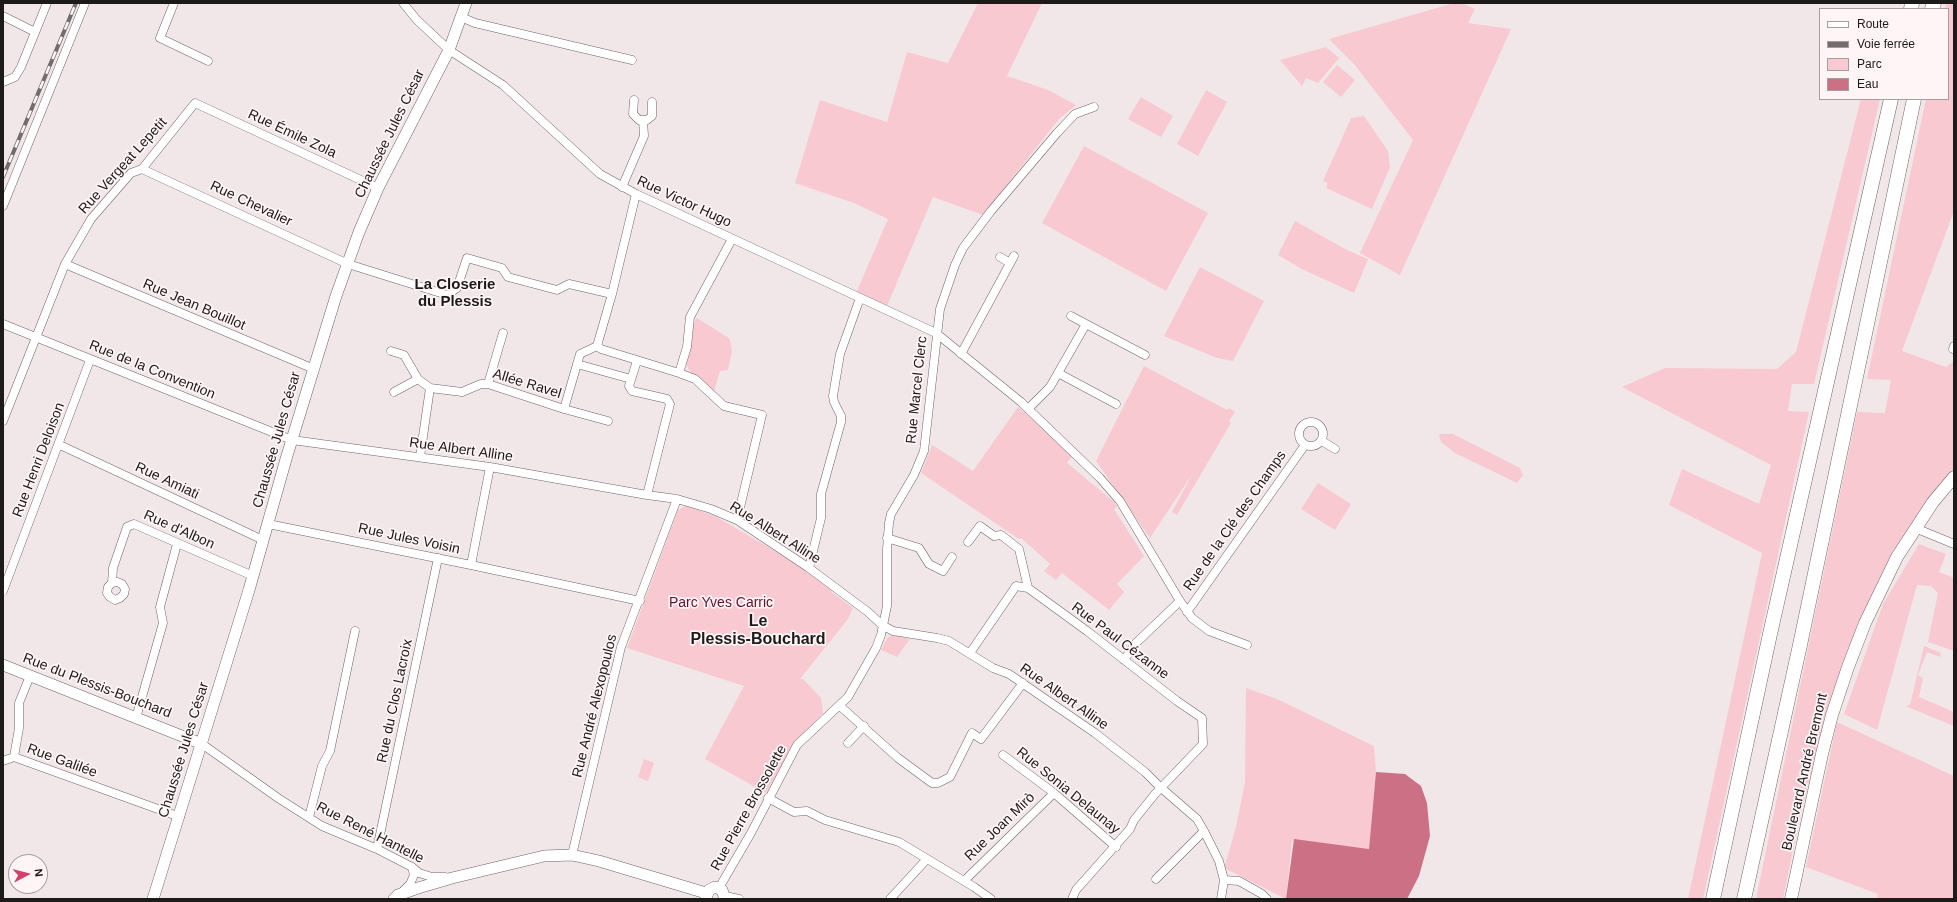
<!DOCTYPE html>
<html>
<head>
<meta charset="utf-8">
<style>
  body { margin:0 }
  #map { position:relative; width:1957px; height:902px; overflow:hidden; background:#f1e7e8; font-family:Arial,sans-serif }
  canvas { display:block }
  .frame { position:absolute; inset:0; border:4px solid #1d1a1a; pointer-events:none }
  .legend { position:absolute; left:1819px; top:8px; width:130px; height:92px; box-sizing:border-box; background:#fff4f6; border:1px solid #a59d9e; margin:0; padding:5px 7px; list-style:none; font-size:12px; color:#1d1a1a }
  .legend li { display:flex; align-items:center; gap:8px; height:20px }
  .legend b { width:20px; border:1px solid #a59d9e }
  .north { position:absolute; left:8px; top:854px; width:40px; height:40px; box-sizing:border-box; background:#fff4f6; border:1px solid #a59d9e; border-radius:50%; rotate:83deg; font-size:11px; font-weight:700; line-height:16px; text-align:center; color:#1d1a1a }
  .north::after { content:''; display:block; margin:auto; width:14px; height:18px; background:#d0426c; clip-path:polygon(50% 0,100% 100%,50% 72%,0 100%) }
</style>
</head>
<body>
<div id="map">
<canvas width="1957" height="902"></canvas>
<div class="frame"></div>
<ul class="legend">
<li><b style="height:5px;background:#fff"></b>Route</li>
<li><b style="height:5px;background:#726c6d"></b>Voie ferrée</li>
<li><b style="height:11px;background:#f8c9d1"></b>Parc</li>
<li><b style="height:11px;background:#cb7085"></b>Eau</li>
</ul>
<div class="north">N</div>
</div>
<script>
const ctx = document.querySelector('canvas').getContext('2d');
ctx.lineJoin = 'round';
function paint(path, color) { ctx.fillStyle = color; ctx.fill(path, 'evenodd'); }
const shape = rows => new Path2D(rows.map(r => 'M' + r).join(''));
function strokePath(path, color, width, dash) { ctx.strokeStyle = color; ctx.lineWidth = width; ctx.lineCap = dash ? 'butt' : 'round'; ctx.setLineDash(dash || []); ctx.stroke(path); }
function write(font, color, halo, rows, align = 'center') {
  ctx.font = font + ' Arial,sans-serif'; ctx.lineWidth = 3.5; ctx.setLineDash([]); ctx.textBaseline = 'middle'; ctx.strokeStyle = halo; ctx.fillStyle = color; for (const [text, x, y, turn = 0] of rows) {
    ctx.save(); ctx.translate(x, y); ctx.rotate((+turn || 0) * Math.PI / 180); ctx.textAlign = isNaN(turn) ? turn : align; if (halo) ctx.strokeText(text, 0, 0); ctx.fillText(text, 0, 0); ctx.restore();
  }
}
paint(shape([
  [978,3,1042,3,1007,76,1048,90,1076,105,1059,119,983,215,933,197,887,306,856,293,888,219,854,203,795,183,820,100,887,122,907,52,948,63],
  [1454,3,1462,3,1475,9,1468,23,1511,29,1400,275,1360,253,1413,140,1354,64,1329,39],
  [1946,3,1954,3,1954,211,1902,351,1946,367,1954,361,1954,469,1907,534,1853,639,1826,713,1798,826,1783,899,1756,899,1857,412,1885,413,1891,380,1867,379,1926,99,1948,99,1948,9,1945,9],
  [1326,47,1339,58,1318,83,1306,78,1302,86,1280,60],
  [1337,65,1355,80,1341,97,1323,82],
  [1206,90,1227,102,1198,156,1177,144],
  [1141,97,1173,116,1161,137,1128,119],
  [1861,99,1880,99,1814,384,1792,384,1788,411,1809,412,1703,899,1688,899,1762,553,1669,505,1682,469,1759,504,1771,465,1622,387,1665,368,1777,369,1796,352],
  [1364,116,1388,151,1390,167,1372,209,1326,188,1328,183,1323,181,1351,118],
  [1084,146,1208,213,1166,291,1042,223],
  [1295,221,1347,250,1368,259,1354,293,1302,269,1278,255],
  [1200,267,1264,301,1233,361,1217,358,1164,336],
  [697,318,730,339,732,352,728,370,720,371,714,391,690,372,686,364,691,346,694,323],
  [1144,366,1227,410,1229,408,1235,412,1229,421,1231,423,1177,515,1172,512,1193,473,1150,538,1096,461],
  [1018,407,1073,455,1067,463,1113,501,1117,506,1114,509,1144,556,1117,584,1124,592,1109,610,1062,573,1056,580,1044,571,1050,564,1021,538,1019,539,921,473,932,445,973,471],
  [1439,434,1453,434,1520,468,1523,475,1517,483,1455,453,1441,442],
  [1318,483,1351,504,1335,530,1301,509],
  [686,506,715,516,809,571,833,588,831,592,853,608,848,619,800,679,803,679,821,698,823,713,794,743,766,793,705,759,744,686,627,648,678,510],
  [1919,544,1946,554,1939,572,1954,578,1954,651,1928,642,1938,593,1931,586,1917,585,1877,730,1844,714,1883,604],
  [892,635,910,639,897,657,881,650,887,638],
  [1924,646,1941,653,1940,657,1927,652,1918,675,1923,678,1919,697,1954,712,1954,726,1905,706,1910,705],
  [1246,688,1277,699,1374,746,1376,772,1369,849,1292,841,1286,899,1226,869,1225,865,1236,827,1245,782],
  [1837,722,1954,776,1954,866,1950,865,1954,867,1954,899,1876,899,1878,894,1806,867],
  [644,759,654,763,648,781,638,777]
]), '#f8c9d1');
paint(shape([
  [1376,772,1405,774,1421,786,1427,803,1430,836,1419,876,1407,899,1286,899,1294,839,1369,849]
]), '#cb7085');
const street = shape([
  [174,3,160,38,208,61],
  [403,3,417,20,449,50,503,85,600,174,636,194,936,333,1021,402,1100,478,1120,501,1180,601,1192,618,1209,631,1247,645],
  [3,16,35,32],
  [461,17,475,23,632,60],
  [3,82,15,77,21,67,47,3],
  [634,100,633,114,639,120,647,120,652,116,652,102],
  [142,169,348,264,447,295,457,288,467,258,502,268,508,277,557,290,569,284,612,294],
  [622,187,644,136,643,120],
  [636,194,612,294,597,346,601,349,679,373],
  [3,206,85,3],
  [732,239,690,317,687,347,679,373,695,379,724,406,762,415,737,520],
  [1000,257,1010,263],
  [65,264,314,369],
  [1071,316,1086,324],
  [3,324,292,440,490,467,647,495,677,499,711,509,737,520,809,568,868,612,882,625,893,631,937,638,949,641,993,668,1009,674,1095,733,1145,772,1159,786,1197,819,1204,831,1219,861,1224,880,1221,899],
  [1953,349,1954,346],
  [391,351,404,355,418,379,430,388],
  [961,354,1014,256],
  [637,361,629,386,632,391,667,399,670,404,647,495],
  [577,364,631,379],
  [1058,373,1116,404],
  [488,384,503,333],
  [394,392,418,379],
  [564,409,608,421],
  [1028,409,1050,387,1086,324,1145,355],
  [3,421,65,264,91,219,131,173,142,169,195,103,378,188],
  '1299 434a12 12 0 1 1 24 0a12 12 0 1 1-24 0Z',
  [1322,441,1335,449],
  [60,445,263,540],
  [420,457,430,388,462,392,481,384,488,384,564,409,580,354,597,346],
  [268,524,471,565,490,467],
  [1920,530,1954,544],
  [887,538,919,548,929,564,943,571,952,557],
  [968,542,980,526,994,536,1001,535,1019,549,1028,588],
  [471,565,640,601],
  [809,568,821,518,821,494,841,422,841,416,834,402,833,396,840,354,860,298],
  [112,583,117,582,122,584,125,589,124,594,120,598,115,600,110,597,107,593,108,587,112,583,113,568,127,527,134,524,253,576],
  [3,591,90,360],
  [1187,612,1305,445],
  [970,653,1016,586,1028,588,1087,631,1177,701,1202,718,1203,744,1155,794,1134,820,1130,829,1076,890,1072,899],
  [1124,660,1136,643,1180,601],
  [840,706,898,758,932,783,938,783,950,777,972,733,981,739,1023,683],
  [136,718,163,623,160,607,177,544],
  [848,743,864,726],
  [202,744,278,798,322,826,377,849,412,867,419,873,432,877,445,877],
  [1003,755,1054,793,1116,847],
  [14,757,180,817],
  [14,757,19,728,19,703,30,676],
  [3,761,14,757],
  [768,798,794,812,807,811,825,820,899,842,974,887,991,899],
  [309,817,322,766,330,751,355,631],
  [377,849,438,558],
  [572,855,621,647,677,499],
  [1156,879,1204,831],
  [1224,880,1239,881,1262,894,1267,899],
  [964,881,1054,793],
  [719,888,751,833,797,745,848,697,876,648,881,635,887,606,887,549,889,523,891,514,914,475,924,451,940,309,955,265,963,248,991,211,1057,133,1075,114,1094,107],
  [402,892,410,884,414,875,412,867],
  [725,896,739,899],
  [890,899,926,860]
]);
const secondary = shape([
  [3,665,202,744],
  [706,898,709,890,715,887,722,890,725,899],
  [153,899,249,590,286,459,336,296,359,232,378,188,449,50,466,3],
  [394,899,398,895,418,888,452,878,544,856,572,855,599,861,706,893]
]);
const primary = shape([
  [1791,899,1822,754,1832,715,1848,667,1865,623,1897,557,1933,502,1954,477]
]);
const highway = shape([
  [1911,9,1912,3],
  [1932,9,1934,3],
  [1713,899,1770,634,1891,99],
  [1744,899,1800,645,1914,99]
]);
strokePath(street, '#6e6566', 9);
strokePath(secondary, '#6e6566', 12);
strokePath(primary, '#6e6566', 13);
strokePath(highway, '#6e6566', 15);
strokePath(street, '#fff', 8);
strokePath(secondary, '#fff', 11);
strokePath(primary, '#fff', 12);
strokePath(highway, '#fff', 14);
const rail = shape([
  [3,177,76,3]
]);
strokePath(rail, '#726c6d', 4);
strokePath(rail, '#fff4f6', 2.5, [8]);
write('14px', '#1d1a1a', '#fff4f6', [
  ["Rue Émile Zola",292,134,25],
  ["Chaussée Jules César",390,134,-64],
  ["Rue Vergeat Lepetit",123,166,-48],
  ["Rue Victor Hugo",684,202,25],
  ["Rue Chevalier",251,204,25],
  ["Rue Jean Bouillot",194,305,23],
  ["Rue de la Convention",152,370,22],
  ["Allée Ravel",527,384,17],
  ["Rue Marcel Clerc",917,390,-84],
  ["Chaussée Jules César",277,440,-74],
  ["Rue Albert Alline",461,450,8],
  ["Rue Henri Deloison",39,460,-69],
  ["Rue Amiati",167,481,25],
  ["Rue de la Clé des Champs",1235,521,-55],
  ["Rue d'Albon",179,530,24],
  ["Rue Albert Alline",775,533,32],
  ["Rue Jules Voisin",409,539,12],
  ["Rue Paul Cézanne",1120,641,37],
  ["Rue du Plessis-Bouchard",97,686,21],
  ["Rue Albert Alline",1064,697,35],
  ["Rue du Clos Lacroix",395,701,-78],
  ["Rue André Alexopoulos",595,706,-76],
  ["Chaussée Jules César",184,750,-73],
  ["Rue Galilée",62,761,20],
  ["Boulevard André Bremont",1805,772,-77],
  ["Rue Sonia Delaunay",1068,791,39],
  ["Rue Pierre Brossolette",749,808,-61],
  ["Rue Joan Mirò",1000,827,-44],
  ["Rue René Hantelle",370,833,27]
]);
write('14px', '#64102d', '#fff4f6', [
  ["Parc Yves Carric",721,603]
]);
write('bold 15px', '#1d1a1a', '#fff4f6', [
  ["La Closerie",455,285],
  ["du Plessis",455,302]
]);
write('bold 16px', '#1d1a1a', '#fff4f6', [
  ["Le",758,622],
  ["Plessis-Bouchard",758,640]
]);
</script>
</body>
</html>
